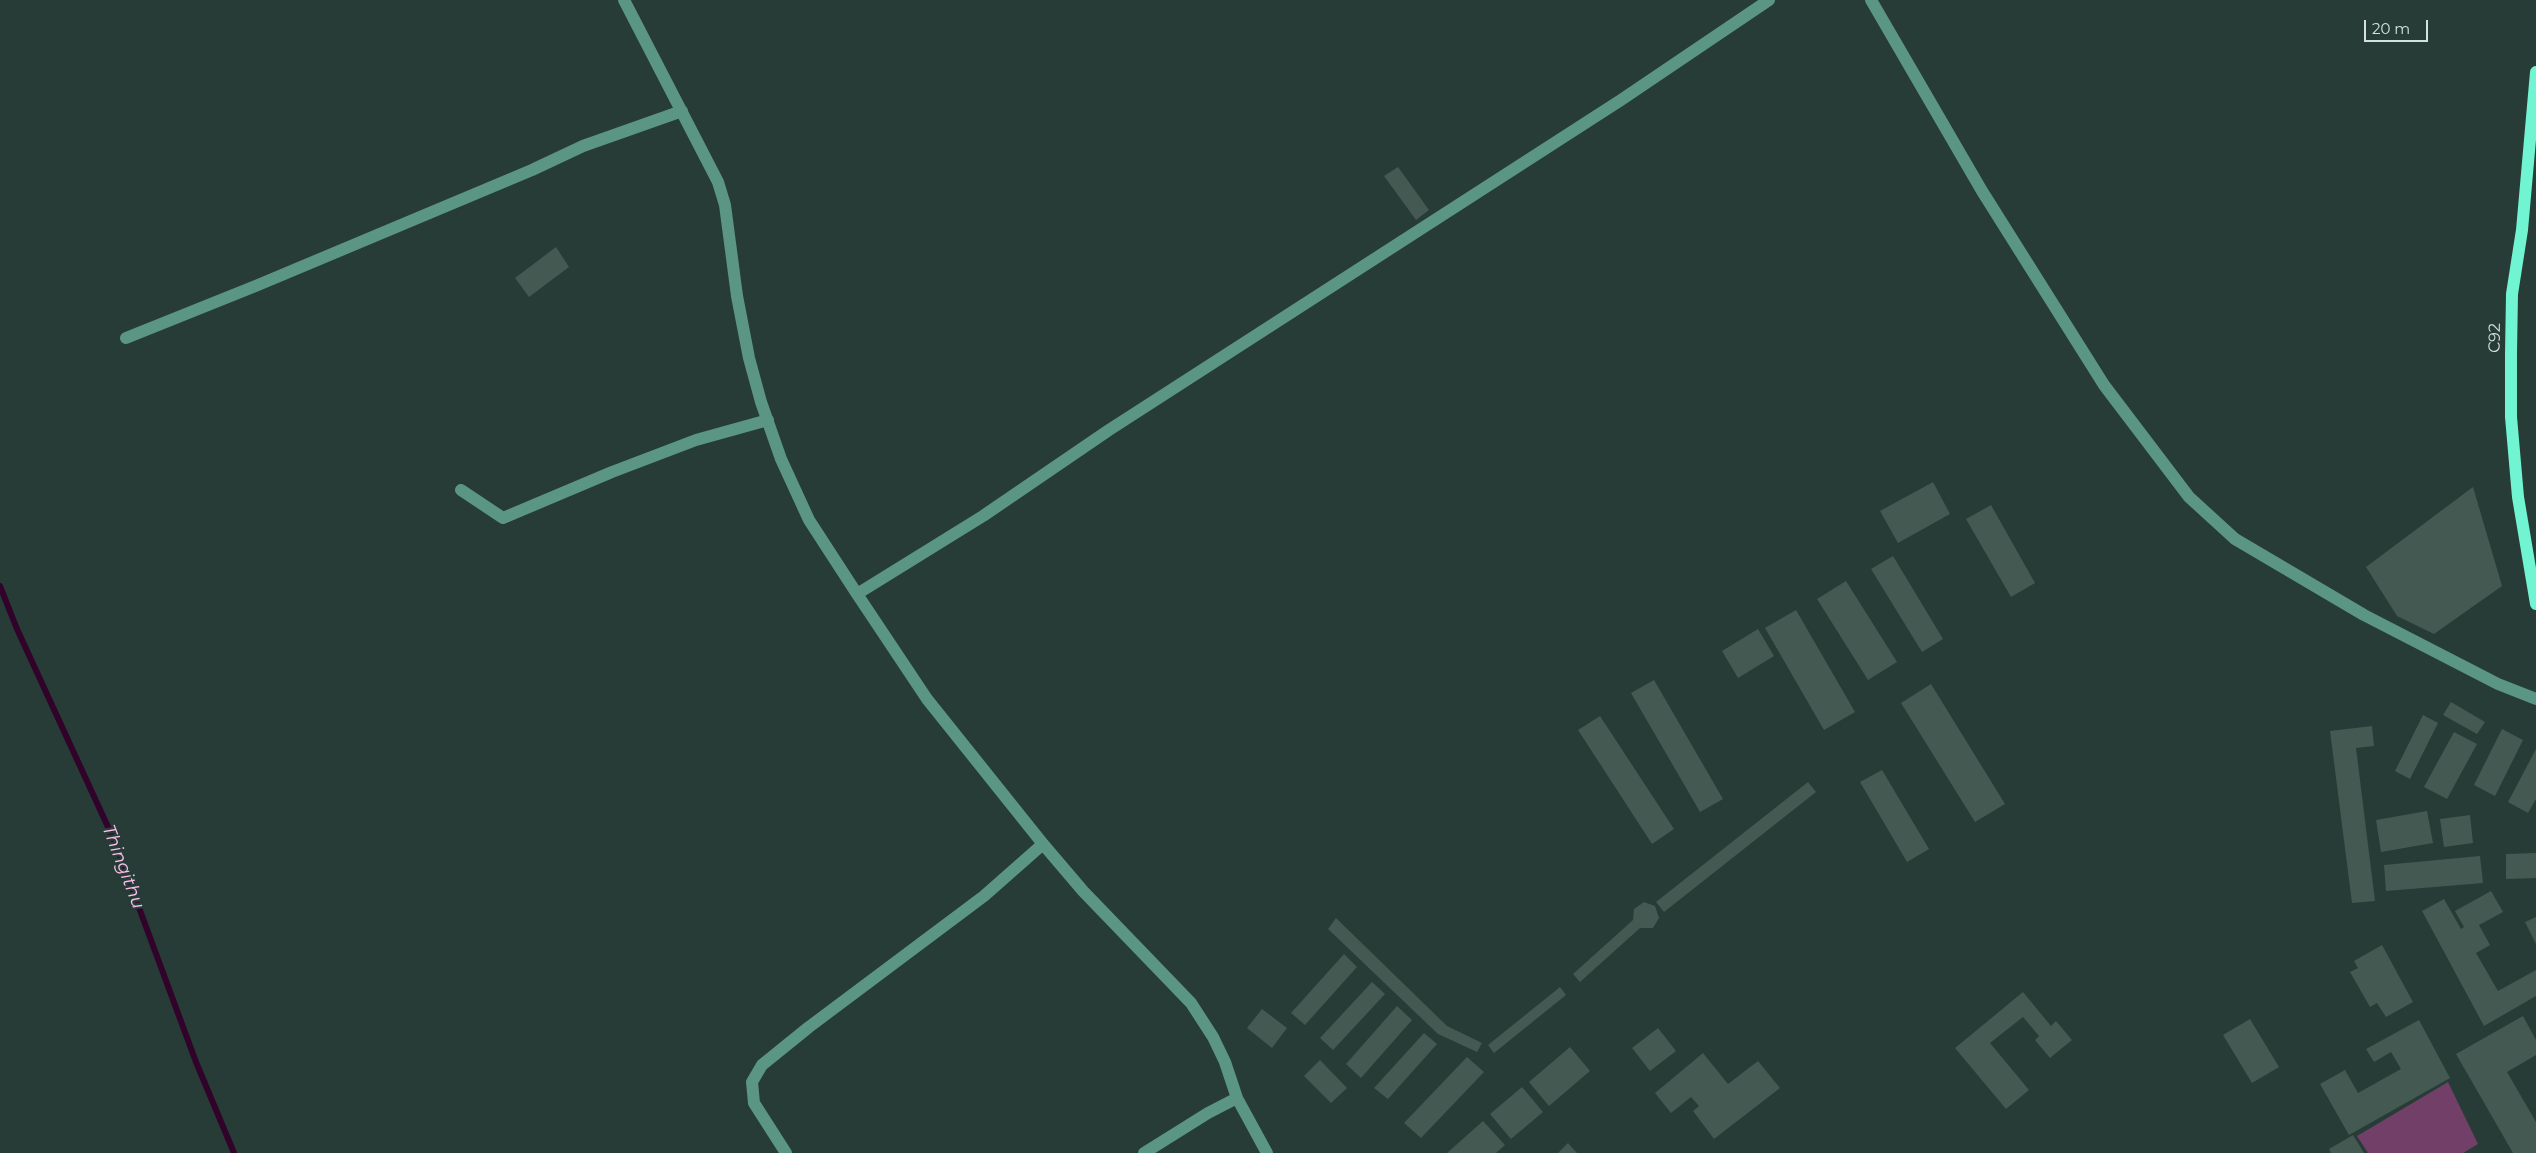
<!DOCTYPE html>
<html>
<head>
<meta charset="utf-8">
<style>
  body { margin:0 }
  #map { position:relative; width:2536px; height:1153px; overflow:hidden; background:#273c36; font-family:Montserrat,sans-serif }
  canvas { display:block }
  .scale { position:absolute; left:2364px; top:20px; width:64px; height:22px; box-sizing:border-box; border:2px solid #d5e1dd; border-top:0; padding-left:6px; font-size:15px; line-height:18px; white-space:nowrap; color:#d5e1dd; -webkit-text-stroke:4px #273c36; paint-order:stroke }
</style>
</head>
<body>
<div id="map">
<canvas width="2536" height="1153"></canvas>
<div class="scale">20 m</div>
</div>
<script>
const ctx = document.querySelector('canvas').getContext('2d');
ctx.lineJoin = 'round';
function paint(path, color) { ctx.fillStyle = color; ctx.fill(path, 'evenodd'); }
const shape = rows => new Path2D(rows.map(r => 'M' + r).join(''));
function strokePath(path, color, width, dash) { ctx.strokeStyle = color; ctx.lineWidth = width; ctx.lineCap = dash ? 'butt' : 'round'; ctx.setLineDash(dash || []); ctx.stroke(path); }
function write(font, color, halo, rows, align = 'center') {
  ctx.font = font + ' Montserrat,sans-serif'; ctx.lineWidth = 5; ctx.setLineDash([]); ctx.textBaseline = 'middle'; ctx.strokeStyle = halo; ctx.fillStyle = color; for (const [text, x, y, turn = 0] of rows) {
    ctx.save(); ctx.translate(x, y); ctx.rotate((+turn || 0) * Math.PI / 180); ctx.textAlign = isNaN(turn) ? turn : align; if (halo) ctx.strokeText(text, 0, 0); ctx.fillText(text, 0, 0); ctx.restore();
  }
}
paint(shape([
  [2448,1082,2478,1144,2463,1153,2368,1153,2357,1136]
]), '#713f67');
strokePath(shape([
  [0,586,17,629,114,840,196,1062,234,1153]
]), '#31032a', 6);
paint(shape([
  [1398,167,1429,210,1416,220,1384,176],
  [556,247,569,267,529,297,515,278],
  [1933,482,1950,514,1898,543,1880,511],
  [2473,487,2502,586,2434,634,2397,616,2366,567],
  [1991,505,2035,583,2011,597,1966,519],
  [1893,556,1943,639,1922,652,1871,569],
  [1846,581,1897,662,1868,680,1817,599],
  [1796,610,1855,712,1824,730,1765,628],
  [1758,629,1774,656,1738,678,1722,651],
  [1654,680,1723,799,1700,812,1631,693],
  [1931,684,2005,804,1975,822,1901,703],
  [2451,702,2485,722,2477,734,2443,715],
  [2423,715,2438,723,2410,779,2395,771],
  [1600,716,1674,829,1652,844,1578,730],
  [2372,726,2374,746,2356,748,2375,901,2352,903,2330,731],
  [2502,729,2523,740,2495,796,2474,785],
  [2454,732,2477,744,2447,799,2424,787],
  [2536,749,2536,799,2528,813,2508,802],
  [1882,770,1929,849,1907,862,1860,782],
  [1808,782,1816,792,1664,912,1656,902],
  [2427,811,2433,843,2381,852,2376,820],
  [2470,815,2473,843,2444,847,2440,819],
  [2536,853,2536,878,2506,879,2506,854],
  [2480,856,2483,883,2386,891,2384,865],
  [2491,891,2503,912,2479,925,2490,945,2476,953,2498,991,2536,970,2536,996,2484,1026,2422,911,2444,899,2461,929,2464,927,2455,911],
  [1644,902,1655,906,1659,918,1653,928,1640,928,1580,982,1573,974,1633,920,1634,909],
  [2536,917,2536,944,2525,922],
  [1336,918,1447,1026,1482,1043,1477,1052,1438,1034,1328,929],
  [2382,945,2413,1002,2386,1017,2377,1003,2370,1007,2350,972,2358,968,2354,961],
  [1344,954,1357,967,1305,1025,1291,1013],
  [1372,982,1385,994,1333,1050,1320,1038],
  [1560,987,1566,995,1494,1053,1488,1045],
  [2023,992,2051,1026,2056,1021,2072,1040,2050,1058,2035,1040,2039,1036,2023,1017,1990,1043,2029,1090,2006,1109,1955,1048],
  [1397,1006,1412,1020,1361,1078,1346,1064],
  [1262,1009,1287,1028,1272,1048,1247,1028],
  [2523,1016,2536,1040,2536,1055,2507,1072,2536,1122,2536,1153,2513,1153,2456,1054],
  [2250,1019,2279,1067,2252,1083,2223,1035],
  [2419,1020,2450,1078,2349,1135,2320,1084,2345,1070,2358,1093,2401,1069,2391,1052,2374,1062,2366,1049],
  [1658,1028,1676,1051,1650,1071,1632,1048],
  [1424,1033,1437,1044,1388,1099,1374,1088],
  [1570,1047,1590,1071,1549,1106,1529,1082],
  [1703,1053,1728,1084,1758,1061,1780,1088,1714,1139,1693,1111,1699,1106,1691,1097,1671,1113,1655,1093],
  [1467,1057,1484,1072,1421,1138,1404,1123],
  [1320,1060,1347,1088,1331,1103,1304,1076],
  [1522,1087,1543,1112,1511,1139,1490,1114],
  [1483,1121,1505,1145,1496,1153,1447,1153],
  [2353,1135,2364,1153,2331,1153,2329,1149],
  [1568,1143,1577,1153,1558,1153]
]), '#435952');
strokePath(shape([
  [624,0,718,182,725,205,737,296,749,358,761,402,781,459,809,520,857,594],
  [1871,0,1982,191,2104,385,2189,497,2235,539,2364,615,2498,684,2536,699],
  [126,338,258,285,532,170,583,146,682,111],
  [461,490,503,518,612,472,696,440,768,420],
  [786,1153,754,1103,752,1082,762,1065,809,1027,984,896,1043,844],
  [1144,1153,1208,1113,1237,1098],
  [1267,1153,1237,1098,1225,1062,1213,1037,1191,1003,1083,891,1043,844,927,699,857,594,983,516,1109,430,1621,100,1769,0]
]), '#5b9685', 12);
strokePath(shape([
  [2536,72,2522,230,2512,294,2511,354,2511,417,2518,497,2536,604]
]), '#71f4d2', 12);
write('16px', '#d5e1dd', '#273c36', [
  ["C92",2495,338,-89]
]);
write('italic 18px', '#ffc0f1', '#273c36', [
  ["Thingithu",123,867,69]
]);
</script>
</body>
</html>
